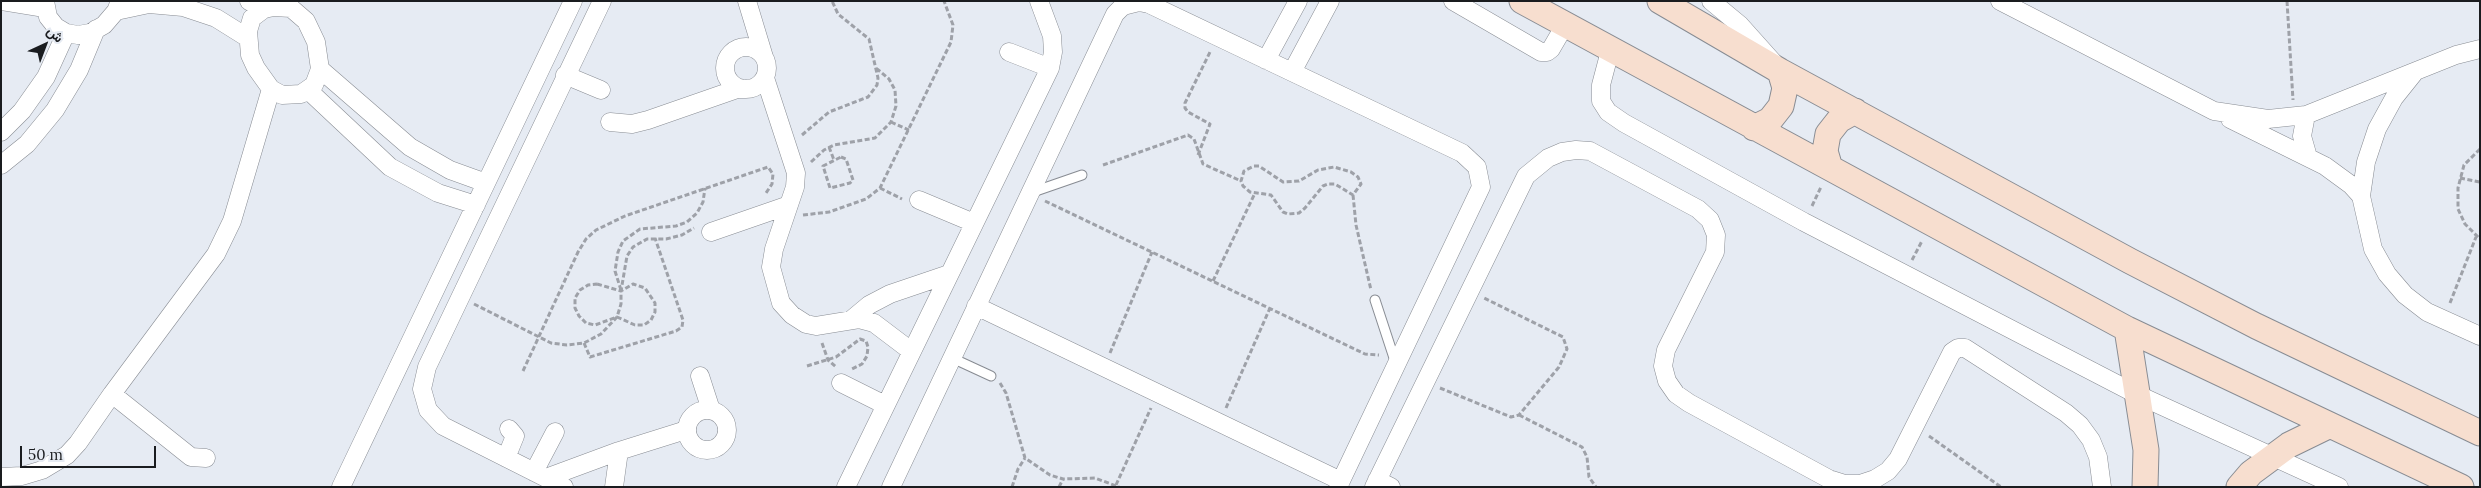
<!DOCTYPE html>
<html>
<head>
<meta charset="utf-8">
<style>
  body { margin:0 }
  #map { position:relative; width:2481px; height:488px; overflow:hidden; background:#e6ebf3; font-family:Lora,Vazirmatn,serif }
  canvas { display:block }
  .frame { position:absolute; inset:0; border:2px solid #1a1c1f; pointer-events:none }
  .north { position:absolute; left:20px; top:20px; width:50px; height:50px; -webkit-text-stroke:4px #e6ebf3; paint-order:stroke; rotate:43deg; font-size:14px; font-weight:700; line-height:20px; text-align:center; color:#1a1c1f }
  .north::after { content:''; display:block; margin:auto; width:18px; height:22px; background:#1a1c1f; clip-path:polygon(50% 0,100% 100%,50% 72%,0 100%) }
  .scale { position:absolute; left:20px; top:446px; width:136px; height:22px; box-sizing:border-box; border:2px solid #1a1c1f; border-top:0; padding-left:6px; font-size:15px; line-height:18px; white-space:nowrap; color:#1a1c1f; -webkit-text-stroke:4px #e6ebf3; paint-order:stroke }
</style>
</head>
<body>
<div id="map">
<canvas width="2481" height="488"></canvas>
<div class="frame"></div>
<div class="north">ش</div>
<div class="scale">50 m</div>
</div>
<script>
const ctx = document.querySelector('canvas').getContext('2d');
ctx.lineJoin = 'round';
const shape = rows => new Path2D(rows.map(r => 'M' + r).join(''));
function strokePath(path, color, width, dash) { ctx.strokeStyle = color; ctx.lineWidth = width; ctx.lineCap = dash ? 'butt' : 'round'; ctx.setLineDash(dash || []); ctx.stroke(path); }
const lane = shape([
  [1030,193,1082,175],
  [1375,300,1396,364],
  [952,358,991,376]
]);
const street = shape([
  [2,1,45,8],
  [45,1,48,17,56,27,66,33,78,35,90,33,104,25,116,11,120,1],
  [249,1,264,9,274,7,291,8,306,21,316,42,320,69,314,85,301,94,282,95,271,89,256,68,250,55,248,31,252,18,264,9],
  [747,1,764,57],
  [1453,1,1541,52,1547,52,1551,49,1565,25],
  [1711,1,1740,25,1774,63],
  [2000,1,2214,111,2268,119,2306,115,2456,55,2480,49],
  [116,11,149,4,183,7,216,18,248,38],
  '725 68a21 21 0 1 1 42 0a21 21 0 1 1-42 0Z',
  [1610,51,1601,85,1601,101,1608,112,1624,123,1804,222,2136,394,2339,487],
  [1009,52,1050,68],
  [1266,60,1298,1],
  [320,69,410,147,450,170,486,183],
  [1292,72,1330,1],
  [2414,73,2394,98,2377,129,2366,162,2361,196,2373,249,2387,274,2405,295,2427,312,2480,336],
  [565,75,601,90],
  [765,78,796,173,795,187,774,249,771,267,781,303,792,315,806,324,816,326,859,319,874,323,911,351],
  [308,90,390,167,438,193,476,205],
  [2306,115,2302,136,2308,157],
  [2230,119,2325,166,2351,185,2361,196],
  [610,122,632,124,648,120,740,88],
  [1,132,22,111,46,77,66,33],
  [1,165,27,144,55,110,79,70,96,29],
  [919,200,974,223],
  [711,232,789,205],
  [976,306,1341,481],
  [851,320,869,305,890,294,949,274],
  [700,376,711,410],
  [841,383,885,405],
  [112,394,191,457,206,458],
  '687 430a20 20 0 1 1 40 0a20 20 0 1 1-40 0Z',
  [506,458,515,436,509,429],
  [534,472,555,432],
  [1,477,22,476,42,470,67,455,78,443,112,394,216,254,232,221,271,89],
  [546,478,619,451,686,430],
  [1377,480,1391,487],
  [341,487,573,1],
  [564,487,443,426,428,410,422,389,427,367,602,1],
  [614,487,619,451],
  [846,487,1050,68,1053,52,1052,36,1039,1],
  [891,487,1115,14,1123,6,1139,2,1149,4,1462,153,1477,167,1481,187,1338,487],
  [1374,487,1526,176,1548,158,1562,152,1576,150,1590,151,1698,209,1710,220,1716,235,1715,252,1666,350,1663,366,1667,381,1676,394,1689,403,1829,479,1845,484,1860,484,1875,479,1888,471,1898,459,1952,352,1958,348,1965,348,2066,413,2080,425,2091,440,2098,457,2102,487]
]);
const secondary = shape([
  [1522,1,2127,329,2461,487],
  [1660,1,1780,71,2130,261,2256,326,2480,433],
  [1754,128,1770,120,1781,106,1785,88,1780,71],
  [1830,168,1825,151,1828,134,1839,120,1855,111],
  [2127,329,2146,450,2145,487],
  [2239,487,2251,473,2289,445,2328,426]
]);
strokePath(lane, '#888c93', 11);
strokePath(street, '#888c93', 19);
strokePath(secondary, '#888c93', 27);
strokePath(shape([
  [2287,1,2293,100],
  [891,122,909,130],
  [802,135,829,112,868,97,877,85,878,78,869,39,838,14,832,1],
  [829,147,834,160],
  [2480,149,2464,165,2458,188,2458,209,2465,224,2480,239],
  [1198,155,1210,124,1188,112,1185,108,1185,103,1210,52],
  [841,157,846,159,853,180,850,183,830,188,823,166,841,157],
  [811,162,824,150,834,145,875,138,891,122,896,106,895,90,889,79,876,68],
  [1103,165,1188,135,1194,139,1203,164,1241,181],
  [1254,166,1259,166,1283,182,1299,181,1318,170,1334,167,1351,172,1358,177,1361,184,1353,195,1335,184,1328,184,1323,186,1305,208,1299,213,1288,214,1283,212,1271,195,1250,192,1243,186,1241,181,1244,171,1254,166],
  [2460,178,2480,182],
  [880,188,902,199],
  [1353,195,1356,225,1371,290],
  [1045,201,1365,354,1379,355],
  [1812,206,1821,187],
  [803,215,829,212,866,199,880,188,951,42,953,25,944,1],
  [1912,260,1922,241],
  [1213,281,1255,193],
  [597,284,621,291,633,284,645,288,655,303,655,312,651,320,644,325,635,325,617,317,595,325,586,323,579,316,575,308,575,298,580,290,588,285,597,284],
  [621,290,615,271,618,252,623,241,640,229,676,226,687,222,697,213,703,202,705,188],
  [2450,303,2476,237],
  [474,304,551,343,567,345,584,343,601,334,617,317,621,304,621,291,627,256,633,247,647,239,666,239,682,235,694,228],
  [584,343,590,357,676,331,682,327,683,320,655,238],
  [822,343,828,360,836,367],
  [1110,353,1152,252],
  [807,366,836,357,860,339,866,341,868,347,867,356,862,364,852,369],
  [523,371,578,252,586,239,596,230,625,216,768,167,773,174,772,184,766,193],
  [1000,383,1006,393,1025,458,1050,475,1063,479,1095,478,1119,487],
  [1440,388,1511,417,1519,415,1559,367,1567,349,1563,337,1484,298],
  [1226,408,1270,308],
  [1519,415,1582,447,1587,457,1589,477,1596,487],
  [1929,436,2001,487],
  [1116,485,1151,408],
  [1012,487,1018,469,1025,458],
  [1059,487,1063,479]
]), '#9ea1a8', 3, [5, 2.5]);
strokePath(lane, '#fff', 9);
strokePath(street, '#fff', 18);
strokePath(secondary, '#f7decf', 25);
</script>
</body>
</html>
